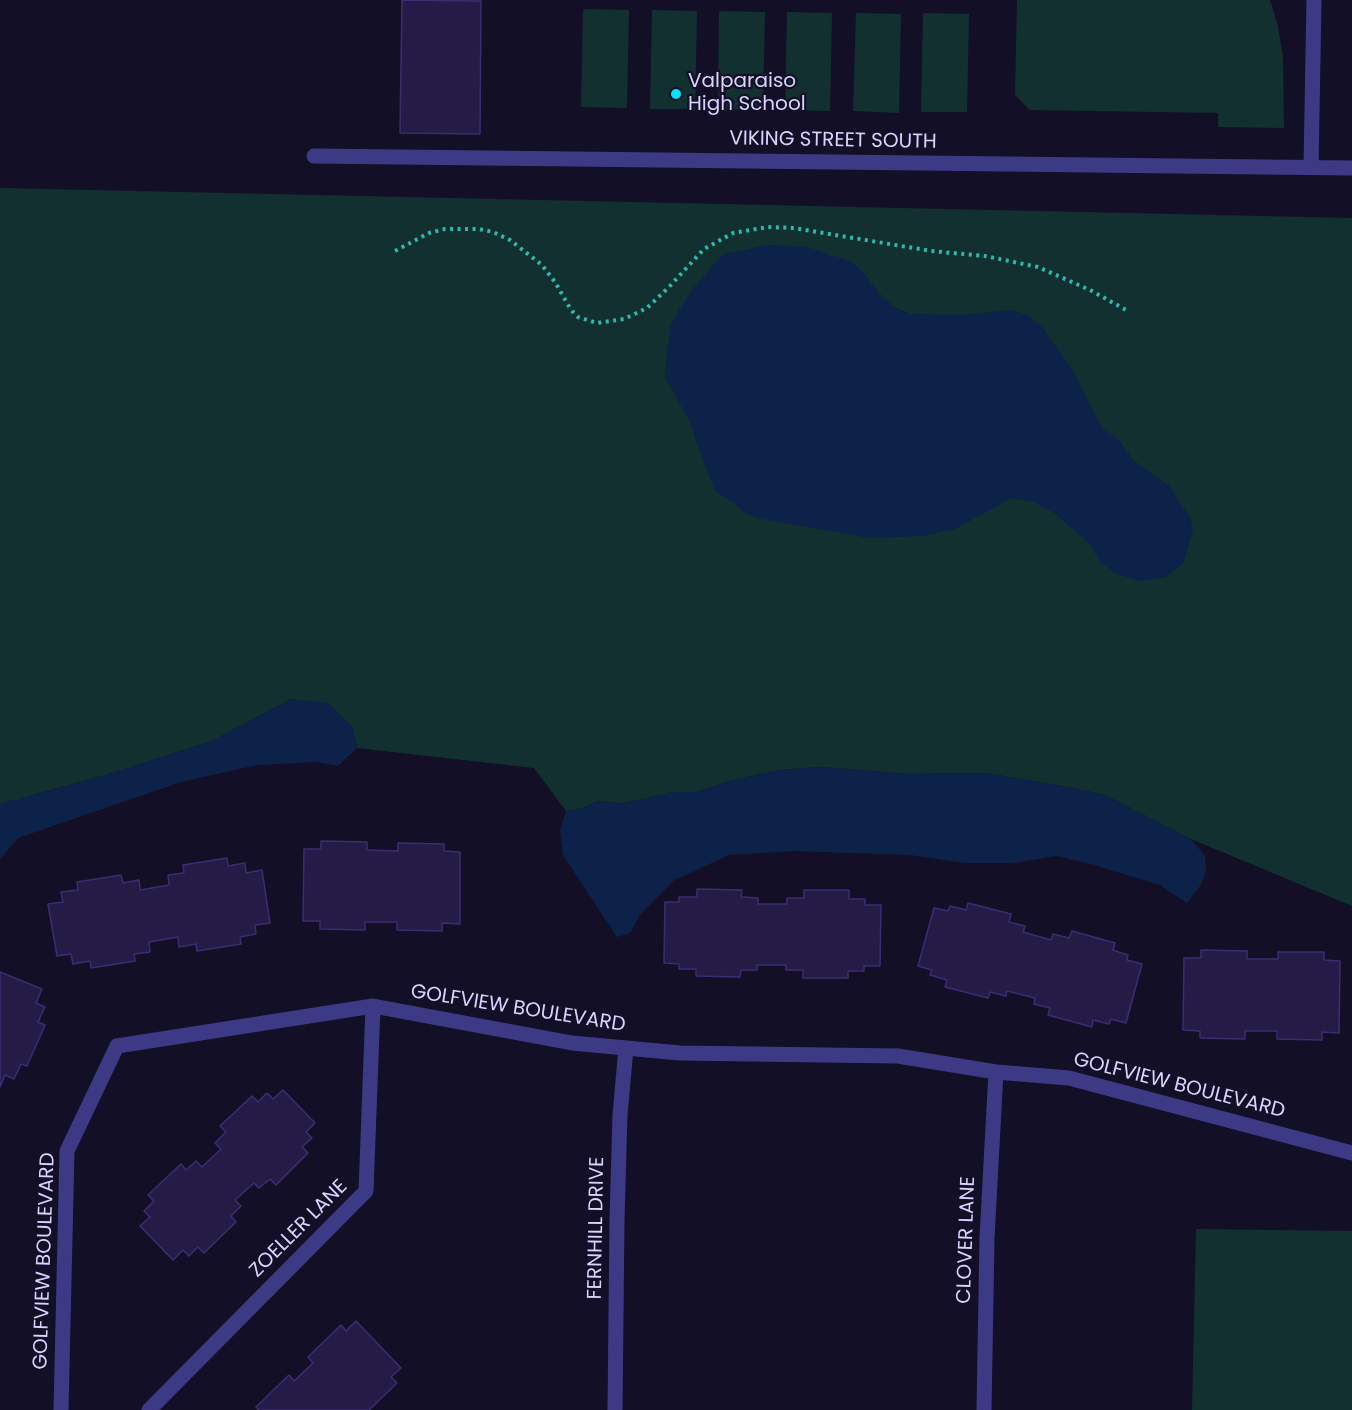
<!DOCTYPE html>
<html>
<head>
<meta charset="utf-8">
<style>
  body { margin:0 }
  canvas { display:block; background:#130f26 }
</style>
</head>
<body>
<canvas width="1352" height="1410"></canvas>
<script>
const ctx = document.querySelector('canvas').getContext('2d');
ctx.lineJoin = 'round';
function paint(path, color) { ctx.fillStyle = color; ctx.fill(path, 'evenodd'); }
const shape = rows => new Path2D(rows.map(r => 'M' + r).join(''));
function strokePath(path, color, width, dash) { ctx.strokeStyle = color; ctx.lineWidth = width; ctx.lineCap = dash ? 'butt' : 'round'; ctx.setLineDash(dash || []); ctx.stroke(path); }
function write(font, color, halo, rows, align = 'center') {
  ctx.font = font + ' Poppins,sans-serif'; ctx.lineWidth = 4.5; ctx.setLineDash([]); ctx.textBaseline = 'middle'; ctx.strokeStyle = halo; ctx.fillStyle = color; for (const [text, x, y, turn = 0] of rows) {
    ctx.save(); ctx.translate(x, y); ctx.rotate((+turn || 0) * Math.PI / 180); ctx.textAlign = isNaN(turn) ? turn : align; if (halo) ctx.strokeText(text, 0, 0); ctx.fillText(text, 0, 0); ctx.restore();
  }
}
paint(shape([
  [1017,0,1270,0,1278,26,1283,57,1284,128,1218,127,1218,113,1030,110,1015,95],
  [583,9,629,10,627,108,581,107],
  [652,10,697,11,695,109,650,109],
  [719,11,765,12,763,110,718,109],
  [787,12,832,13,830,111,785,110],
  [856,13,901,14,899,113,853,111],
  [923,13,969,14,967,112,921,112],
  [0,188,1352,218,1352,906,1191,839,1105,795,1068,787,986,773,908,774,820,767,780,770,730,781,696,792,673,792,622,804,599,801,580,809,566,811,534,768,357,748,352,727,329,704,291,699,212,741,109,774,0,804],
  [1196,1229,1352,1231,1352,1410,1192,1410]
]), '#12302f');
paint(shape([
  [768,245,808,247,852,262,865,274,878,292,894,307,912,314,959,315,1011,310,1028,315,1041,326,1072,369,1101,426,1120,441,1133,460,1169,486,1190,517,1193,530,1183,564,1166,577,1140,581,1116,574,1099,561,1090,544,1054,513,1034,502,1012,498,955,529,922,536,869,538,757,518,744,513,736,504,715,491,696,442,692,426,665,377,667,350,671,325,681,306,696,285,723,254],
  [291,699,329,703,352,727,357,748,338,766,316,762,257,765,181,782,18,838,0,859,0,804,109,774,212,741],
  [820,767,908,774,986,773,1068,787,1105,795,1191,839,1205,856,1206,872,1200,886,1187,903,1160,885,1091,864,1056,856,1013,863,965,863,910,855,794,851,729,855,673,881,640,915,630,933,617,937,563,855,560,831,566,811,580,809,599,801,622,804,673,792,696,792,730,781,780,770]
]), '#0c2248');
const building = shape([
  [402,0,481,1,480,134,400,133,402,0],
  [321,841,367,842,367,850,398,851,398,843,444,844,444,851,460,852,460,924,442,923,442,931,397,930,397,922,365,922,365,930,320,929,320,921,303,921,304,849,321,849,321,841],
  [227,858,228,866,245,863,246,873,262,870,270,923,255,925,256,934,240,937,241,944,197,951,196,944,179,947,178,937,149,942,150,952,134,954,135,961,91,968,90,961,73,964,71,954,57,956,48,904,63,902,61,892,78,890,77,882,121,875,123,883,139,880,140,890,169,885,168,875,184,873,183,865,227,858],
  [697,889,742,890,741,897,758,898,758,904,787,904,787,898,804,898,804,890,849,890,849,899,865,899,865,905,881,905,880,966,864,966,864,971,848,971,848,978,803,978,803,970,786,970,786,965,757,965,757,970,741,970,740,977,696,976,696,969,679,969,679,964,664,963,665,902,679,902,679,897,697,897,697,889],
  [968,903,1011,914,1009,922,1025,926,1023,932,1051,940,1053,934,1069,938,1072,931,1115,943,1113,950,1128,955,1127,960,1142,964,1126,1023,1111,1019,1109,1024,1093,1020,1092,1027,1048,1015,1050,1008,1034,1004,1035,998,1007,991,1006,996,990,992,988,998,945,987,947,980,930,975,932,970,918,966,934,908,948,911,950,906,966,910,968,903],
  [1201,950,1247,951,1247,959,1278,959,1278,952,1324,952,1324,960,1340,961,1339,1033,1322,1032,1322,1040,1277,1039,1277,1031,1245,1031,1245,1039,1200,1038,1200,1031,1183,1030,1184,958,1201,958,1201,950],
  [0,972,42,989,36,1003,45,1007,38,1022,45,1025,27,1066,21,1064,14,1079,5,1075,0,1087,0,972],
  [283,1090,315,1123,306,1132,312,1138,302,1147,308,1153,276,1185,270,1179,259,1188,254,1183,235,1200,241,1206,231,1216,236,1222,204,1253,198,1247,189,1256,183,1250,173,1260,140,1226,150,1217,144,1211,154,1201,148,1195,181,1164,186,1170,196,1161,202,1167,221,1149,215,1143,226,1132,220,1126,252,1096,258,1102,267,1093,273,1099,283,1090],
  [356,1321,401,1368,391,1377,397,1383,369,1410,259,1410,256,1407,289,1375,294,1381,313,1363,308,1357,341,1325,346,1331,356,1321]
]);
paint(building, '#241b47');
strokePath(building, '#3b2d73', 1.5);
strokePath(shape([
  [395,251,429,233,445,229,479,229,493,232,510,240,542,265,555,282,571,310,578,317,597,323,624,319,647,308,668,288,704,249,733,233,768,227,794,228,931,251,985,256,1038,267,1090,290,1128,311]
]), '#2fb8b0', 4, [3, 4.5]);
strokePath(shape([
  [314,156,1352,168],
  [1311,167,1314,0]
]), '#3d3a85', 15);
strokePath(shape([
  [61,1410,67,1151,117,1046,373,1006,572,1043,680,1053,898,1056,996,1072,1069,1078,1352,1153],
  [149,1410,366,1191,373,1006],
  [615,1410,617,1219,620,1115,626,1048],
  [984,1410,987,1238,996,1072]
]), '#3d3a85', 15);
for (const [x, y, r, color] of [
  [676,94,6,"#00e5ff"]
]) { const dot = new Path2D(); dot.arc(x, y, r, 0, 2 * Math.PI); ctx.fillStyle = color; ctx.fill(dot); strokePath(dot, '#130f26', 2); }
write('20px', '#d9d4ff', '#130f26', [
  ["Valparaiso",688,82],
  ["High School",688,105]
], 'left');
write('20px', '#d9d4ff', '#130f26', [
  ["VIKING STREET SOUTH",833,141,1],
  ["GOLFVIEW BOULEVARD",518,1009,9],
  ["GOLFVIEW BOULEVARD",1179,1086,14],
  ["FERNHILL DRIVE",597,1228,-89],
  ["ZOELLER LANE",299,1229,-45],
  ["CLOVER LANE",967,1240,-88],
  ["GOLFVIEW BOULEVARD",45,1261,-88]
]);
</script>
</body>
</html>
